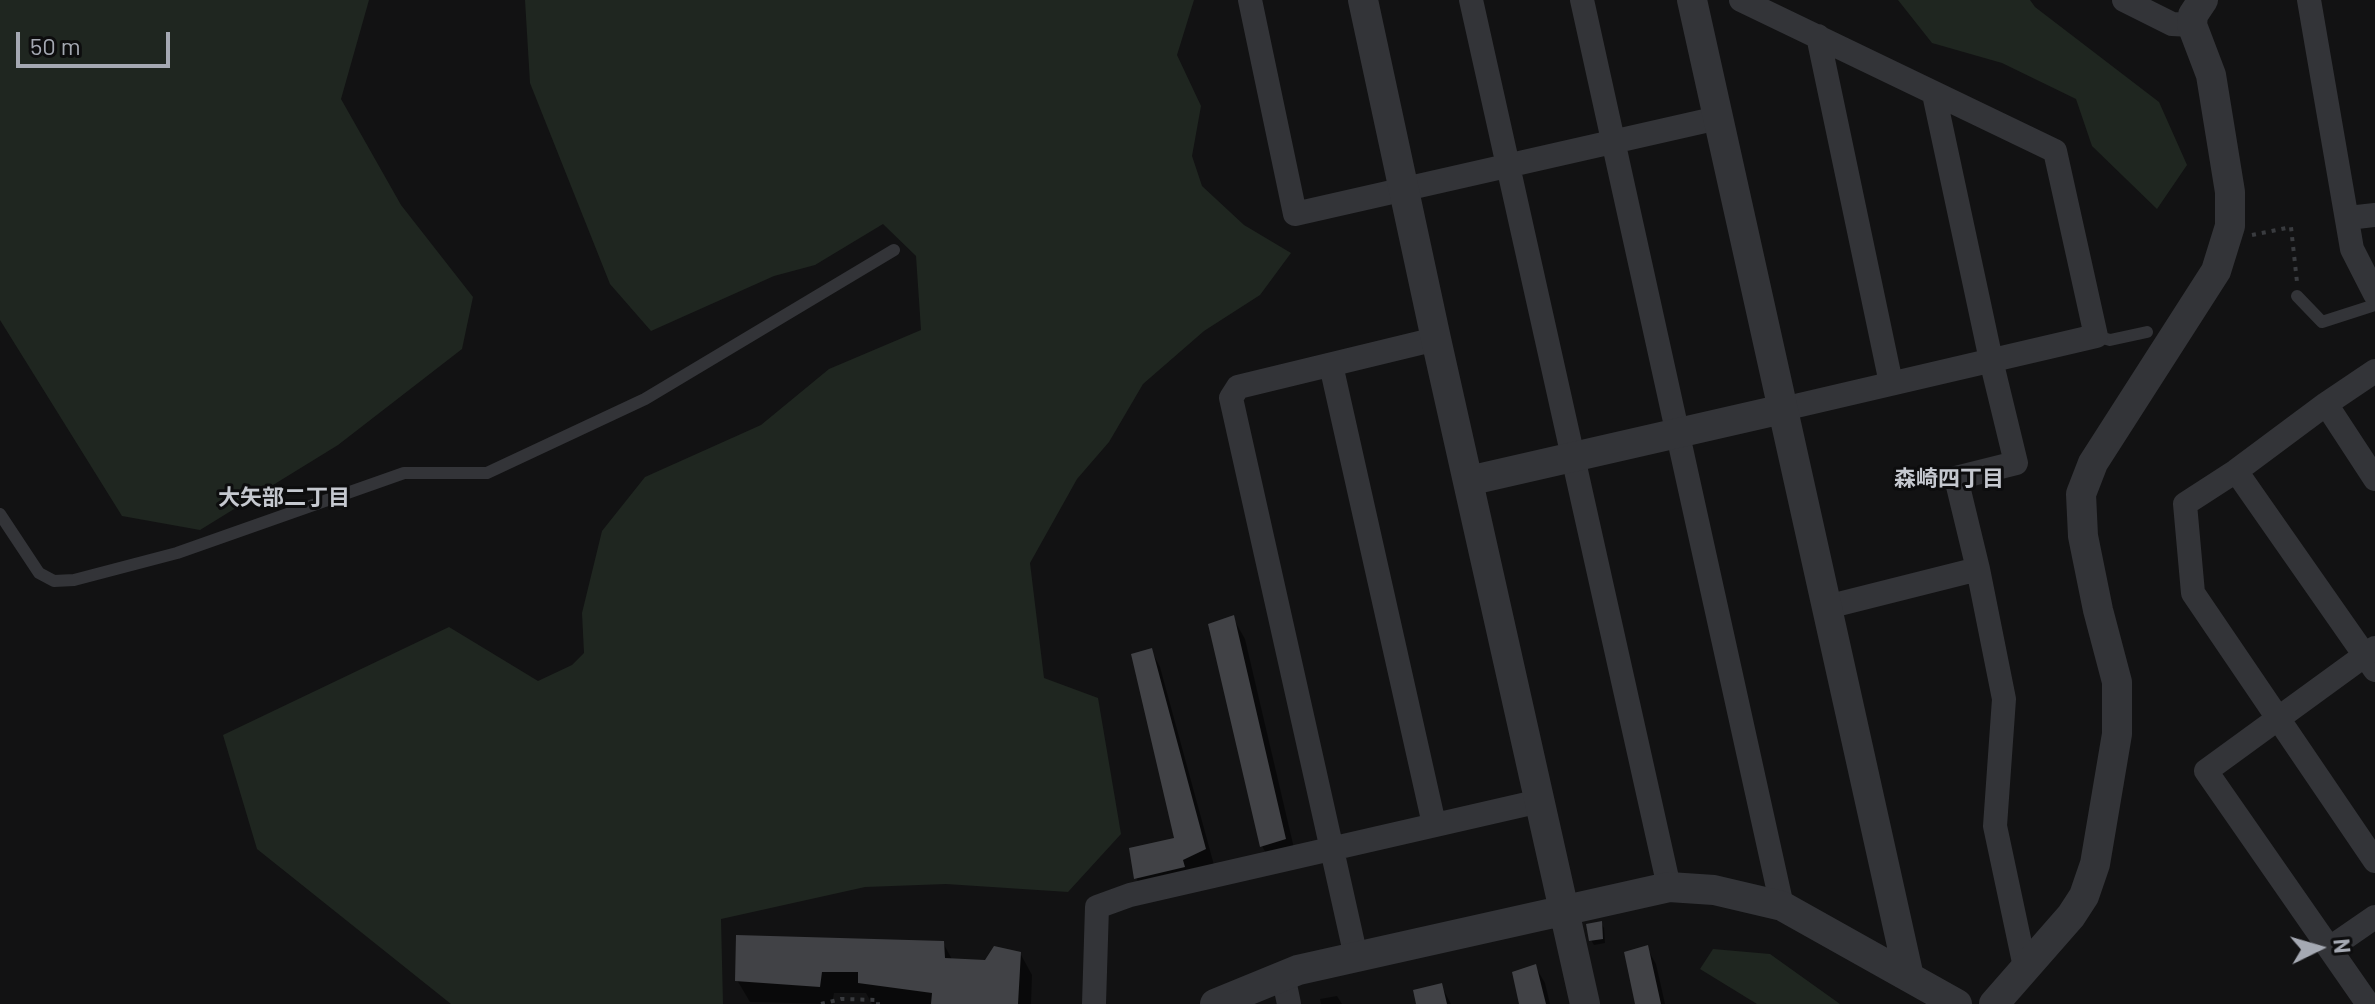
<!DOCTYPE html>
<html>
<head>
<meta charset="utf-8">
<style>
  body { margin:0 }
  #map { position:relative; width:2375px; height:1004px; overflow:hidden; background:#121213; font-family:Barlow,sans-serif }
  canvas { display:block }
  .north { position:absolute; left:2279px; top:908px; width:80px; height:80px; -webkit-text-stroke:6px #0d0d0e; paint-order:stroke; rotate:85deg; font-size:22px; font-weight:700; line-height:32px; text-align:center; color:#a5a9b3 }
  .north::after { content:''; display:block; margin:auto; width:28px; height:36px; background:#a5a9b3; clip-path:polygon(50% 0,100% 100%,50% 72%,0 100%) }
  .scale { position:absolute; left:16px; top:32px; width:154px; height:36px; box-sizing:border-box; border:4px solid #a5a9b3; border-top:0; padding-left:10px; font-size:24px; line-height:28px; white-space:nowrap; color:#a5a9b3; -webkit-text-stroke:6px #0d0d0e; paint-order:stroke }
</style>
</head>
<body>
<div id="map">
<canvas width="2375" height="1004"></canvas>
<div class="north">N</div>
<div class="scale">50 m</div>
</div>
<script>
const ctx = document.querySelector('canvas').getContext('2d');
ctx.lineJoin = 'round';
function paint(path, color) { ctx.fillStyle = color; ctx.fill(path, 'evenodd'); }
const shape = rows => new Path2D(rows.map(r => 'M' + r).join(''));
function strokePath(path, color, width, dash) { ctx.strokeStyle = color; ctx.lineWidth = width; ctx.lineCap = dash ? 'butt' : 'round'; ctx.setLineDash(dash || []); ctx.stroke(path); }
function write(font, color, halo, rows, align = 'center') {
  ctx.font = font + ' Barlow,"Noto Sans JP",sans-serif'; ctx.lineWidth = 6; ctx.setLineDash([]); ctx.textBaseline = 'middle'; ctx.strokeStyle = halo; ctx.fillStyle = color; for (const [text, x, y, turn = 0] of rows) {
    ctx.save(); ctx.translate(x, y); ctx.rotate((+turn || 0) * Math.PI / 180); ctx.textAlign = isNaN(turn) ? turn : align; if (halo) ctx.strokeText(text, 0, 0); ctx.fillText(text, 0, 0); ctx.restore();
  }
}
paint(shape([
  [0,0,369,0,341,99,401,205,473,297,462,349,338,445,200,530,122,516,0,320],
  [525,0,1194,0,1177,55,1201,106,1192,156,1202,186,1244,225,1291,253,1260,295,1204,331,1143,384,1109,442,1077,479,1030,563,1044,678,1098,698,1121,834,1068,892,946,884,865,887,721,919,723,1004,451,1004,257,849,223,735,449,627,538,681,572,665,584,653,582,613,602,531,645,477,761,425,829,369,921,330,916,256,883,224,815,265,774,276,651,331,610,284,530,83],
  [1898,0,2030,0,2035,7,2159,102,2187,165,2157,209,2092,146,2076,99,2002,63,1932,43],
  [1713,949,1770,954,1840,1004,1757,1004,1700,969]
]), '#1f2620');
paint(shape([
  [1233,618,1245,639,1297,861,1274,868,1262,846],
  [1151,650,1160,667,1214,865,1146,894,1136,878,1177,840],
  [1601,923,1604,928,1605,943,1594,945,1591,940],
  [943,943,953,961,986,962,1020,953,1032,975,1031,1004,872,1004,866,993,834,993,832,1004,750,1002,737,980],
  [1647,948,1656,964,1665,1004,1637,1004],
  [1535,966,1545,983,1550,1004,1521,1004],
  [1441,985,1451,1004,1418,1004],
  [1337,996,1342,1004,1321,1004,1320,999]
]), '#0007');
paint(shape([
  [1234,615,1286,839,1260,847,1208,624],
  [1152,648,1206,849,1183,860,1185,867,1134,879,1129,848,1174,838,1131,654],
  [1602,921,1603,939,1589,941,1586,924],
  [736,935,944,941,945,958,985,960,994,946,1021,952,1018,1004,931,1004,932,993,858,983,858,972,822,972,820,987,735,981],
  [1648,945,1661,1004,1635,1004,1624,952],
  [1536,964,1546,1004,1519,1004,1512,972],
  [1442,983,1447,1004,1416,1004,1413,990]
]), '#414246');
strokePath(shape([
  [2252,235,2291,227,2297,282],
  [821,1004,841,999,878,1000,878,1004]
]), '#393b3f', 4, [4, 6]);
strokePath(shape([
  [2297,296,2322,322,2375,305],
  [2096,336,2110,340,2147,332],
  [0,514,39,573,54,581,74,580,177,553,404,473,487,473,645,399,894,250]
]), '#333438', 12);
strokePath(shape([
  [1250,0,1295,214,1718,118],
  [1471,0,1669,887],
  [1582,0,1782,906],
  [1741,0,2055,151,2096,336,1783,409],
  [2124,0,2172,24,2192,25],
  [2309,0,2352,249,2375,294],
  [1818,36,1891,383],
  [1934,94,1991,360,2016,463,1956,478,1978,569,2004,699,1995,826,2025,967],
  [2348,218,2375,215],
  [1331,365,1434,824],
  [2375,371,2326,404,2236,471,2185,504,2193,593,2375,861],
  [2326,404,2375,479],
  [2236,471,2375,670],
  [1827,607,1978,569],
  [2330,948,2375,917],
  [1356,957,1231,398,1238,387,1436,339],
  [1283,975,1289,1004],
  [1094,1004,1097,907,1130,895,1540,801],
  [2368,1004,2206,771,2375,648]
]), '#333438', 24);
strokePath(shape([
  [1363,0,1436,339,1585,1004],
  [1692,0,1909,977],
  [1468,481,1783,409],
  [1215,1004,1298,970,1669,887,1714,890,1782,906,1957,1004],
  [1994,1004,2071,916,2084,896,2095,864,2117,734,2117,682,2098,610,2083,536,2081,494,2093,463,2216,271,2230,226,2230,192,2211,75,2192,25,2193,15,2203,0]
]), '#333438', 30);
write('bold 22px', '#c5c8cf', '#0d0d0e', [
  ["森崎四丁目",1949,479],
  ["大矢部二丁目",284,498]
]);
</script>
</body>
</html>
